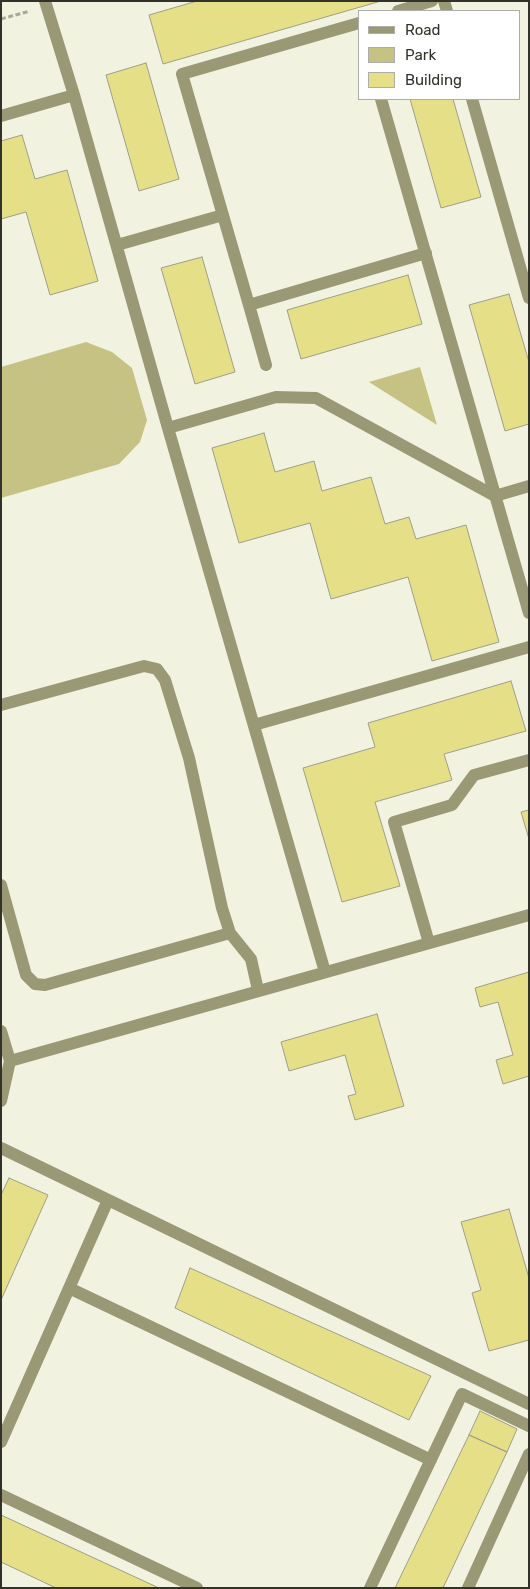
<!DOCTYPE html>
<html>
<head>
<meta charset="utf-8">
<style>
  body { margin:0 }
  #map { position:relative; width:530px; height:1589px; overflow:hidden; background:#f2f2e0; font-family:Rubik,sans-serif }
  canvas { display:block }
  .frame { position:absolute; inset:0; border:2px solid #32322b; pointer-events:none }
  .legend { position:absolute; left:358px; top:10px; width:162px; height:90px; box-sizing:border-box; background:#fff; border:1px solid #adadaa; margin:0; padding:6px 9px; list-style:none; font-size:15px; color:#32322b }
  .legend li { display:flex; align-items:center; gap:10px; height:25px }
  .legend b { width:25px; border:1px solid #adadaa }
</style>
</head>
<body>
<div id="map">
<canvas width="530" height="1589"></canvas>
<div class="frame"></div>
<ul class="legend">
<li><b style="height:6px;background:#9a9975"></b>Road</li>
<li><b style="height:14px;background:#c5c283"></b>Park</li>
<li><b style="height:14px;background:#e5e087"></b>Building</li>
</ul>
</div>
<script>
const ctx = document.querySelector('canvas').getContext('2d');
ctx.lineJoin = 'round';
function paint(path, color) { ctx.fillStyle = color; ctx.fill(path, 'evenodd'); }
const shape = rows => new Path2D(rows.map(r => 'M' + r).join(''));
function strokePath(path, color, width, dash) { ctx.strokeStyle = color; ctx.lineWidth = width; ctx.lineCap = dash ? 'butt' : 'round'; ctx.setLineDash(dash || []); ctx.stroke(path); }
paint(shape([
  [86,342,112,352,132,368,147,420,140,442,119,464,1,498,1,367],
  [420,367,437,425,369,382]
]), '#c5c283');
const building = shape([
  [197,1,381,1,163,64,149,15,197,1],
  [146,63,179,179,139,191,106,75,146,63],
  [410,99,453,99,481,197,441,208,410,99],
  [22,135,35,179,67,170,98,281,50,295,26,212,1,219,1,141,22,135],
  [202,257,235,372,195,384,161,268,202,257],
  [408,275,422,324,301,359,287,310,408,275],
  [509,294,529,362,529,424,505,431,469,305,509,294],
  [264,433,275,472,314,461,322,491,371,477,385,524,409,517,416,539,466,525,499,642,432,661,408,577,331,599,310,523,239,543,212,448,264,433],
  [511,681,526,731,444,754,452,780,375,802,400,886,342,902,303,768,375,747,368,723,511,681],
  [529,810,529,839,521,812,529,810],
  [529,972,529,1076,503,1084,496,1060,513,1055,498,1002,480,1007,475,988,529,972],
  [377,1014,404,1106,355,1120,348,1096,356,1094,345,1055,289,1071,281,1042,377,1014],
  [9,1178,48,1195,1,1300,1,1195,9,1178],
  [509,1209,529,1278,529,1340,489,1351,472,1293,481,1290,461,1222,509,1209],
  [190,1268,431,1376,409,1420,175,1308,190,1268],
  [480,1411,517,1429,507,1452,469,1435,480,1411],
  [469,1435,507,1452,443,1588,395,1588,469,1435],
  [1,1515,159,1588,56,1588,1,1562,1,1515]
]);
paint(building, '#e5e087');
strokePath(building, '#9d9d8c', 1);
strokePath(shape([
  [1,19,30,11]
]), '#a9a99b', 3, [5, 2.5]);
strokePath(shape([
  [45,1,74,95,168,428,276,397,316,398,495,496,529,486],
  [444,1,447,11],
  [398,11,432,1],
  [359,23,182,74,249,305,426,253],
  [381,99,529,613],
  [472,99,529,298],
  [1,116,74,95],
  [117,245,223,215],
  [249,305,266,365],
  [168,428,325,972],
  [1,705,144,666,157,669,165,680,189,758,222,908,230,933,251,959,258,990],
  [254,725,529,647],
  [1,885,26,975,35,984,45,985,230,933],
  [429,943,394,822,452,805,474,775,529,760],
  [1,1031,10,1061,1,1101],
  [10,1061,529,915],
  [1,1148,529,1404],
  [69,1288,431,1460],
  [1,1442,108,1200],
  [1,1495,197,1588],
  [370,1588,462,1394,529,1426],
  [468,1588,529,1454]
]), '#9a9975', 12);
</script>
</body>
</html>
